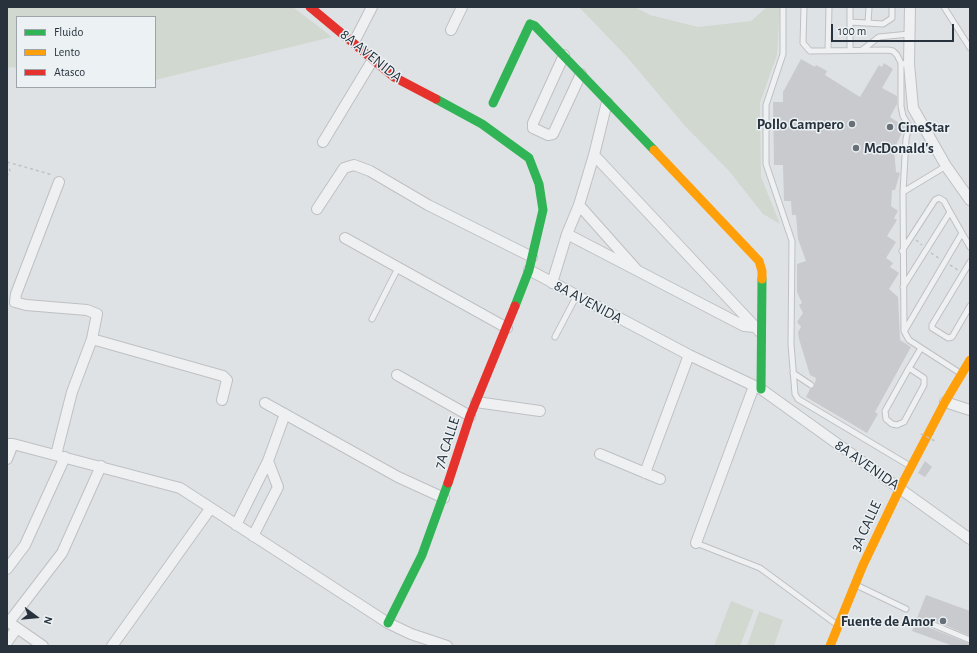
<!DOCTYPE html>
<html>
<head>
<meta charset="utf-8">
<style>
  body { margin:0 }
  #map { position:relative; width:977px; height:653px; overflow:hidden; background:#dfe2e5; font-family:"Alegreya Sans",sans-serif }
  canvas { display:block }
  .frame { position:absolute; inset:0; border:8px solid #27323d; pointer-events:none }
  .legend { position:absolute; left:16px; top:16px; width:140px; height:72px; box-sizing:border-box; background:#ecf1f4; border:1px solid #9da5ab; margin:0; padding:5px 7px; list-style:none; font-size:12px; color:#27323d }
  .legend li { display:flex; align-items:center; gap:8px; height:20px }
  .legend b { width:20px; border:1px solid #9da5ab }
  .north { position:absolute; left:16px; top:597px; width:40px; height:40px; -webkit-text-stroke:3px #ecf1f4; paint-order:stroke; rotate:106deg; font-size:11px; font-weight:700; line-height:16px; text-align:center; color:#27323d }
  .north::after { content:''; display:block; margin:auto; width:14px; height:18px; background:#27323d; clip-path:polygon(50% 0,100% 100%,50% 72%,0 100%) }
  .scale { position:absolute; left:831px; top:24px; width:123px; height:18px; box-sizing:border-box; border:2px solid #27323d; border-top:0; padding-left:5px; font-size:12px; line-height:14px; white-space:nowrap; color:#27323d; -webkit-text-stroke:3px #ecf1f4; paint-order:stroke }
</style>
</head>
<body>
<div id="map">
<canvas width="977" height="653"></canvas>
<div class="frame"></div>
<ul class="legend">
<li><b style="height:5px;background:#30b455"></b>Fluido</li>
<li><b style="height:5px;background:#ff9f0a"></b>Lento</li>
<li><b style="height:5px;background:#e5322d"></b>Atasco</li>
</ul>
<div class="north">N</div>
<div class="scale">100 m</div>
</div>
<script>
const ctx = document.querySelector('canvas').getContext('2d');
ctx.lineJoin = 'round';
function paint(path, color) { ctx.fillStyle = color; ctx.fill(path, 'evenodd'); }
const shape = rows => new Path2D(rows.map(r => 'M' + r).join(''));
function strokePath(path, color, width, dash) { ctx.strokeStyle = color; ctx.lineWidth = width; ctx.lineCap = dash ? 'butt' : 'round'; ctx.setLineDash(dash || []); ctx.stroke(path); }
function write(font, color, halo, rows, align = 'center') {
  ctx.font = font + ' "Alegreya Sans",sans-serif'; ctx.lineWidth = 3; ctx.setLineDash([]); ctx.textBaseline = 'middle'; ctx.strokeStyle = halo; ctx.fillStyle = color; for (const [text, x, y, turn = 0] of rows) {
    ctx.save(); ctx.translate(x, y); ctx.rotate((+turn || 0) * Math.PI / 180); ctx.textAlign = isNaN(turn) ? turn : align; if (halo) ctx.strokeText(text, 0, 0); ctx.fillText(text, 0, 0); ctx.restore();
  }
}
paint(shape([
  [7,7,293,7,332,37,155,80,155,17,17,17,17,68,9,67,7,72],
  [579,7,635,7,650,15,698,27,751,21,767,7,780,7,777,55,760,103,761,177,780,224,763,214,729,171,685,126,628,58],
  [731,601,754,610,740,646,714,646],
  [759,611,783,620,774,646,747,646]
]), '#d1d8d0');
paint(shape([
  [801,59,815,67,816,65,827,71,825,75,860,97,879,65,882,67,884,63,893,69,882,88,897,96,897,104,890,117,905,127,894,149,896,172,900,173,895,190,892,190,891,206,898,211,894,218,897,220,887,236,896,242,886,258,893,263,890,267,899,273,889,289,898,297,900,340,911,347,875,412,878,414,867,433,806,397,810,389,814,387,816,378,810,375,799,339,798,332,801,327,797,322,803,313,799,305,802,303,797,292,797,264,806,261,798,239,796,215,792,215,791,201,784,201,783,165,774,165,773,102,783,102,783,92],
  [925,461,932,467,925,477,918,473],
  [926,595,970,611,970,636,929,618,925,619,923,622,925,626,970,644,970,646,953,646,912,631]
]), '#c8cacd');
const lane = shape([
  [783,7,783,54,766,105,766,164,792,241,791,344,795,394,798,399,910,466],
  [804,7,803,43,810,51,888,50,893,51,897,55,901,63,904,64],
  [944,7,970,48],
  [850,22,883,24,892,18,892,7],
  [868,23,869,7],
  [850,50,850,7],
  [862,50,879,37,909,34],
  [828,51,829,7],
  [901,63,901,106,903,116,909,126,906,139,903,192,904,331,909,340,960,373],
  [903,192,946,166],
  [902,251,935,200,939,198,944,201,950,212],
  [970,262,932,325,932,328,948,338,952,337,970,306],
  [903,287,950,212,962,233],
  [372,319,398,268],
  [905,330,962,233,970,247],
  [555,337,577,295],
  [909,368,924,378,924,385,904,422,897,425,892,424,886,419,885,411,909,368,921,348],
  [793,373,811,385],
  [696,543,760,568,836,624],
  [856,585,906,609],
  [927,622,970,640]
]);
const street = shape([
  [910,7,909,64,913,108,946,166,970,200],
  [451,30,462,7],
  [354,42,372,7],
  [564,55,533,123,533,128,548,135,553,134,581,74],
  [323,142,372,61],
  [594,155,760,332],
  [579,205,636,269],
  [317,209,344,168,354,165,370,171,428,205,532,257],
  [567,234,744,326,755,327],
  [345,238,507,328],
  [529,270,689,355,761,389,970,539],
  [552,283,567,234,579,205,594,155,607,102],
  [92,339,223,376,227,380,222,400],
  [397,375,470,416],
  [476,402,540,411],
  [945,402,970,410],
  [265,403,398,477,444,498],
  [7,444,13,444,180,488,388,623,411,634,447,646],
  [600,454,660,479],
  [56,455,72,392,92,339,97,314,87,310,26,305,15,302,16,294,59,182],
  [7,459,13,444],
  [645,473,689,355],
  [236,525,268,461,285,414],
  [253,536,278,487,268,461],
  [696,543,754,386],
  [7,569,25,545,65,457],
  [7,621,43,646],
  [9,622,62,553,101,466],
  [7,642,17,628],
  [112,646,210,509]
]);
strokePath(lane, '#bec0c3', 7);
strokePath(street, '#bec0c3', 12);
strokePath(shape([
  [7,162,53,175],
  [7,163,10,171,7,176],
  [916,240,922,245],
  [931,253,940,259],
  [950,265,958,270]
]), '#bec2c5', 1.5, [3, 3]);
strokePath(lane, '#eff0f1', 5);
strokePath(street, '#eff0f1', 10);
strokePath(shape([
  [436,99,482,124,529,158,539,184,543,210,529,270,515,306],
  [493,103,530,24,535,26,654,150],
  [761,389,762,279],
  [388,623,422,555,448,483]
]), '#30b455', 9);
strokePath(shape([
  [654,150,759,261,762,271,762,279],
  [830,646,863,565,900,488,945,402,970,360]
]), '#ff9f0a', 9);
strokePath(shape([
  [310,7,394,77,436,99],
  [448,483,470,416,515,306]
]), '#e5322d', 9);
strokePath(shape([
  [921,434,935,441]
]), '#bec2c5', 1.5, [3, 3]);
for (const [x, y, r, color] of [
  [852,124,4,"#677078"],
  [890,127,4,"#677078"],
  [856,148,4,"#677078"],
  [943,621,4,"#677078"]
]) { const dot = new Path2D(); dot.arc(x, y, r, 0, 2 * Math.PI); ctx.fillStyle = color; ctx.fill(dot); strokePath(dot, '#ecf1f4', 1.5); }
write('15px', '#27323d', '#ecf1f4', [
  ["8A AVENIDA",371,56,39],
  ["8A AVENIDA",588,302,28],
  ["7A CALLE",447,443,-72],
  ["8A AVENIDA",867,465,35],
  ["3A CALLE",866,526,-65]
]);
write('bold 15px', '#27323d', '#ecf1f4', [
  ["Pollo Campero",844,124],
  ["CineStar",898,127,"left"],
  ["McDonald's",864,148,"left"],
  ["Fuente de Amor",935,621]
], 'right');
</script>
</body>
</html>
